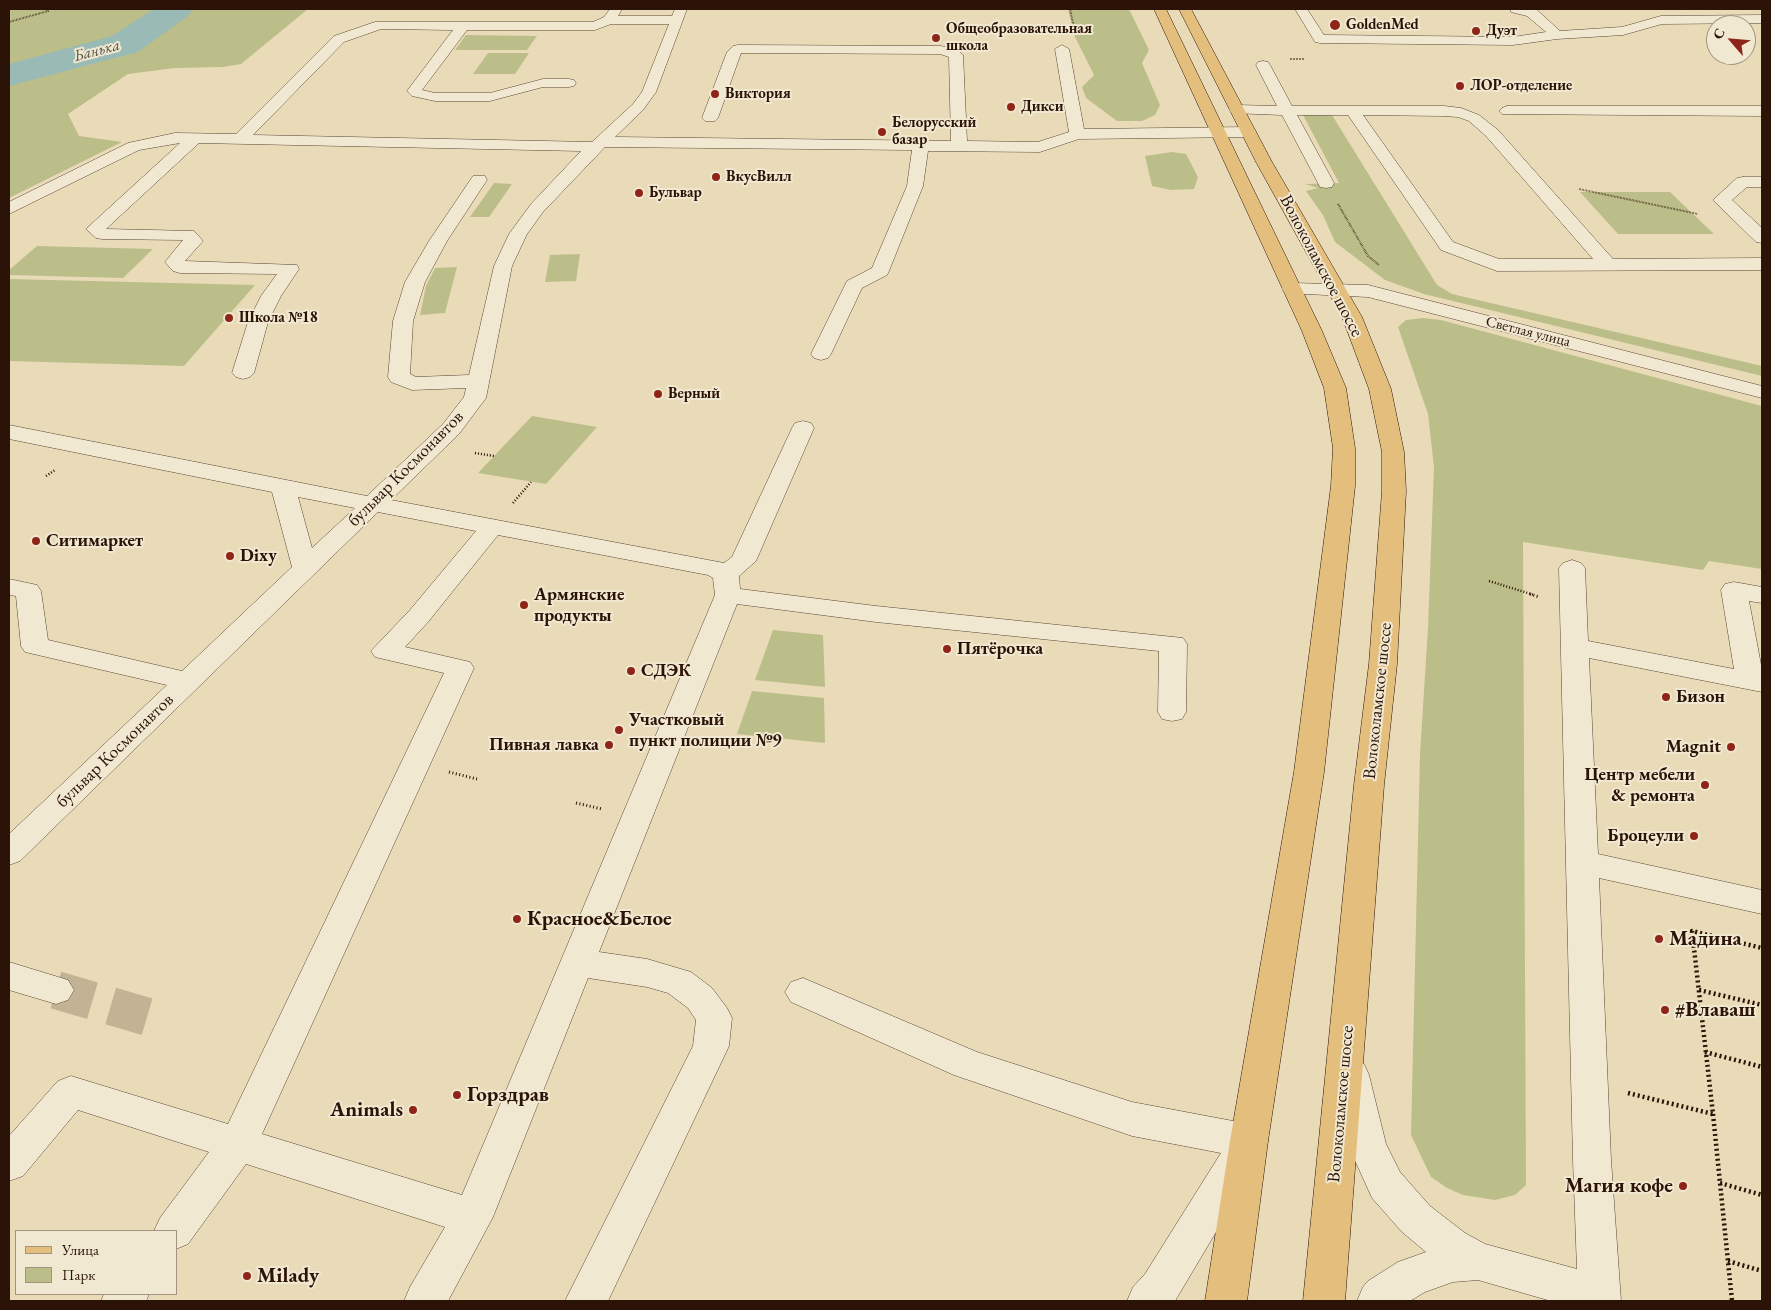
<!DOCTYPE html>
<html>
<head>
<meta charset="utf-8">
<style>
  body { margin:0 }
  #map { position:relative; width:1771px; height:1310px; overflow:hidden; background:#e9dbb8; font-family:"EB Garamond",serif }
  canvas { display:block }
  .frame { position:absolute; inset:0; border:10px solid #2b1307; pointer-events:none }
  .legend { position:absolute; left:15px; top:1230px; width:162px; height:65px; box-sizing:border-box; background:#f1e8d1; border:1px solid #a29380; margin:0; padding:6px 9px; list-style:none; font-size:15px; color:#2b1307 }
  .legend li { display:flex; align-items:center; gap:10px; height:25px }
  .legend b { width:25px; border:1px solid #a29380 }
  .north { position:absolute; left:1706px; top:15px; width:50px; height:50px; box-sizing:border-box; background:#f1e8d1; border:1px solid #a29380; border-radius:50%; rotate:297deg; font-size:14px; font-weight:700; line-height:20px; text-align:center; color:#2b1307 }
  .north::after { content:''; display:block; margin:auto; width:18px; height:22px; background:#8f2418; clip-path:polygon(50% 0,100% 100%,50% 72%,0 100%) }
</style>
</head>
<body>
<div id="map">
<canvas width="1771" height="1310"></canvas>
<div class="frame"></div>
<ul class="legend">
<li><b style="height:6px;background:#e4be7c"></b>Улица</li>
<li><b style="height:14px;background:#bcbe8a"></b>Парк</li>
</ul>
<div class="north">С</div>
</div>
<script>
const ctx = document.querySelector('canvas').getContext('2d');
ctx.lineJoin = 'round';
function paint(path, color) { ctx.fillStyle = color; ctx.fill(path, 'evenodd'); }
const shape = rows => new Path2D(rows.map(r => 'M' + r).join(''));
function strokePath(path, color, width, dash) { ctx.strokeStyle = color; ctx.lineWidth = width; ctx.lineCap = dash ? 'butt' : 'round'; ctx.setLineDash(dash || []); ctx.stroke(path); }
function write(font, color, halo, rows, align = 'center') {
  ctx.font = font + ' "EB Garamond",serif'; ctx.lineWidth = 4; ctx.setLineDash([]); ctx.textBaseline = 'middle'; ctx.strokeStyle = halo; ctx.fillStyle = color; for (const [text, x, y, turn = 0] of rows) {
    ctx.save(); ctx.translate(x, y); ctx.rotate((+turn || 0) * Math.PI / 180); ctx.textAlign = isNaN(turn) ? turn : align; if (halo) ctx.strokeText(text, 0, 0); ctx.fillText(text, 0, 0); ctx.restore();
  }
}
paint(shape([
  [9,9,308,9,241,64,223,67,175,68,128,74,68,114,79,136,122,142,9,198],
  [1068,9,1129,9,1149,50,1142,63,1160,105,1155,115,1142,121,1117,121,1086,98,1082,87,1094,75,1075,37],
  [466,35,537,36,527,50,455,50],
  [488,53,529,53,515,74,473,74],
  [1303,115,1332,115,1437,285,1452,294,1762,366,1762,376,1424,294,1385,280,1335,242,1323,215,1306,191,1318,188,1305,184,1339,183],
  [1172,152,1186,154,1198,177,1194,189,1171,190,1152,186,1145,156],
  [494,183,512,184,489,217,470,217],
  [1580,192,1670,192,1714,234,1618,234],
  [37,246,153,249,123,278,9,275,9,270],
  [580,254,576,281,545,282,550,255],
  [457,267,445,313,420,315,426,286,435,268],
  [9,279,255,285,184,366,9,361],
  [1423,318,1441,320,1762,406,1762,569,1709,561,1703,570,1523,542,1526,1185,1515,1195,1495,1200,1463,1195,1447,1188,1431,1177,1411,1135,1420,754,1428,628,1434,467,1428,414,1398,327,1406,320],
  [532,416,597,427,546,484,478,473],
  [773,630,823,635,825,687,755,680],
  [752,691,824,698,825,743,737,734]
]), '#bcbe8a');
paint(shape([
  [154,9,193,9,188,16,138,52,9,86,9,64,112,36,154,9]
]), '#99bab5');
strokePath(shape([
  [56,990,158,1020]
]), '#c3b395', 38, [38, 19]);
const minor = shape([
  [610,9,622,9,618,16,672,16,675,9,687,9,656,92,643,110,615,137,951,141,949,57,940,54,741,53,718,118,715,121,705,121,702,118,727,52,733,46,738,45,940,46,955,48,963,55,967,141,1038,142,1069,132,1055,49,1062,45,1069,49,1084,129,1248,127,1254,129,1256,132,1254,135,1248,137,1079,139,1040,152,928,151,923,186,889,271,887,275,862,288,831,354,828,358,821,360,814,358,811,354,847,281,872,268,907,186,912,150,605,147,543,212,527,234,512,266,486,398,459,434,391,500,724,563,732,557,792,428,795,423,803,421,811,423,814,428,756,561,739,576,740,589,876,606,1183,638,1187,644,1186,712,1182,719,1172,721,1162,719,1158,712,1159,651,876,622,737,604,599,952,647,959,691,972,712,988,727,1008,732,1018,729,1046,608,1301,565,1301,693,1046,696,1020,688,1008,668,993,647,987,588,978,493,1217,448,1301,404,1301,410,1287,445,1227,246,1164,188,1244,176,1249,176,1231,154,1231,160,1218,209,1152,78,1110,23,1176,9,1181,9,1136,58,1081,71,1076,228,1124,444,673,375,657,371,651,410,610,476,531,378,512,20,861,9,865,9,834,167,685,25,652,21,646,16,596,9,595,9,579,37,585,41,591,48,640,182,671,292,567,272,492,9,439,9,425,367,496,443,424,464,397,466,388,412,390,391,382,388,377,393,321,405,282,429,241,473,176,485,176,487,180,447,241,425,282,413,321,410,374,416,377,469,375,494,266,509,234,531,204,581,151,199,143,106,229,194,231,203,241,185,261,297,265,299,269,281,296,268,322,254,373,250,377,243,379,236,377,232,373,248,322,261,296,277,274,180,273,173,271,165,262,183,240,102,239,96,238,86,229,180,143,139,150,9,214,9,202,128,143,175,133,236,134,334,36,375,22,593,22,604,17,610,9],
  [611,24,669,24,642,92,633,104,592,142,253,135,344,42,381,29,453,30,407,91,412,96,435,101,490,101,543,87,569,87,574,86,576,83,574,80,569,79,543,79,490,93,435,93,422,90,467,30,595,30,611,24],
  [298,497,355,508,312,548,298,497],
  [498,535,708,575,713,578,715,595,462,1195,262,1134,474,668,470,662,405,647,428,622,498,535],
  [1295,9,1307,9,1324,35,1513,37,1546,32,1527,16,1511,12,1510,9,1537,10,1560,31,1622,27,1661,16,1762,15,1762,23,1662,24,1623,35,1557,39,1513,45,1320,43,1315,42,1295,9],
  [1263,61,1268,62,1270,65,1292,106,1444,106,1461,108,1479,115,1498,130,1613,259,1762,258,1762,270,1497,271,1441,250,1348,115,1297,115,1334,183,1332,187,1326,188,1320,187,1318,183,1282,115,1232,113,1229,110,1232,107,1237,105,1277,106,1256,65,1258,62,1263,61],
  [1363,115,1444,116,1458,117,1469,121,1486,136,1593,259,1499,259,1453,242,1363,115],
  [1507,106,1762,106,1762,116,1502,114,1499,111,1502,108,1507,106],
  [1743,177,1762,177,1762,187,1747,187,1732,200,1762,228,1762,243,1756,242,1713,200,1737,178,1743,177],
  [1292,283,1368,285,1762,386,1762,398,1368,297,1285,293,1282,289,1285,285,1292,283],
  [1572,560,1581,563,1585,568,1588,641,1734,669,1721,590,1725,584,1734,582,1762,587,1762,603,1749,601,1762,670,1762,692,1589,658,1598,854,1762,890,1762,914,1599,878,1611,1160,1621,1301,1551,1301,1478,1280,1453,1282,1425,1292,1410,1301,1357,1301,1363,1287,1368,1281,1398,1262,1426,1252,1402,1232,1372,1198,1348,1145,1333,1075,1338,1064,1351,1059,1364,1064,1369,1075,1386,1144,1400,1172,1430,1206,1465,1233,1485,1244,1577,1269,1573,1160,1559,568,1563,563,1572,560],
  [9,962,68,980,74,990,68,1000,56,1004,9,990,9,962],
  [803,978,977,1052,1132,1102,1249,1124,1263,1129,1268,1141,1263,1153,1175,1301,1127,1301,1133,1287,1145,1274,1221,1153,1132,1136,954,1075,791,1002,785,992,791,982,803,978],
  [104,1294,149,1294,146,1301,101,1301,104,1294]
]);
const major = shape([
  [1154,9,1166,9,1322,331,1346,388,1355,448,1355,486,1324,772,1268,1141,1247,1301,1205,1301,1230,1141,1294,772,1331,486,1333,448,1324,388,1302,331,1154,9],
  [1179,9,1191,9,1272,162,1362,317,1391,389,1404,452,1406,491,1397,664,1384,785,1345,1301,1303,1301,1354,785,1369,664,1382,491,1382,452,1369,389,1342,317,1256,162,1179,9]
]);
strokePath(minor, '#5a4533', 1);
strokePath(major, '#2b1307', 1);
strokePath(shape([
  [1070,9,1074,28],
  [9,22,48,11,49,9],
  [1290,59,1304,59],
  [1579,189,1698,214],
  [1338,204,1368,256,1379,265]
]), '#2b1307', 2, [0.5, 1]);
strokePath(shape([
  [475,453,494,456],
  [46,476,55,470],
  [513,503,531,482],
  [1489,581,1534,595]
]), '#2b1307', 2.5, [1, 2]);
strokePath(shape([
  [1530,594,1539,597],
  [449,772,477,779],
  [576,803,602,809]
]), '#2b1307', 3, [1, 2.5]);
strokePath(shape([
  [1699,990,1762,1005],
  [1705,1052,1762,1067],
  [1628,1093,1713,1114,1692,931,1762,948],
  [1713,1114,1732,1301],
  [1720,1183,1762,1195],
  [1728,1261,1762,1271]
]), '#2b1307', 4.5, [2, 3]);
paint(minor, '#f1e8d1');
paint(major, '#e4be7c');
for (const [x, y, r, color] of [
  [1335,25,6,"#8f2418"],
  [1476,31,5,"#8f2418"],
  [936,38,5,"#8f2418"],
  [1460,86,5,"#8f2418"],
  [715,94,5,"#8f2418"],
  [1011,107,5,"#8f2418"],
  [882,132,5,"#8f2418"],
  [716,177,5,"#8f2418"],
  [639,193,5,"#8f2418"],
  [229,318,5,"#8f2418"],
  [658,394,5,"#8f2418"],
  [36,541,5,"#8f2418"],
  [230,556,5,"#8f2418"],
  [524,605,5,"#8f2418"],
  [947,649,5,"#8f2418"],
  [631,671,5,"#8f2418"],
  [1666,697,5,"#8f2418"],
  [619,730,5,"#8f2418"],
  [609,745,5,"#8f2418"],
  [1731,747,5,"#8f2418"],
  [1705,785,5,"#8f2418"],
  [1694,836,5,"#8f2418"],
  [517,919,5,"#8f2418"],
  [1659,939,5,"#8f2418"],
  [1665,1010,5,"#8f2418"],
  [457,1095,5,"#8f2418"],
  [413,1110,5,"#8f2418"],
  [1683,1186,5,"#8f2418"],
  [247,1276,5,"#8f2418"]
]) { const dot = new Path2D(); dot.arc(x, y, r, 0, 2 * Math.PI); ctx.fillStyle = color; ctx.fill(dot); strokePath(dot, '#f1e8d1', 2); }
write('bold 15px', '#2b1307', '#f1e8d1', [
  ["GoldenMed",1346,25],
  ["Общеобразовательная",946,29],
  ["школа",946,46],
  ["Дуэт",1486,31],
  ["ЛОР-отделение",1470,86],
  ["Виктория",725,94],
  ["Дикси",1021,107],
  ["Белорусский",892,123],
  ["базар",892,140],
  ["ВкусВилл",726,177],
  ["Бульвар",649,193],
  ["Школа №18",239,318],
  ["Верный",668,394]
], 'left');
write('15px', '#2b1307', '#f1e8d1', [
  ["Светлая улица",1528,332,14]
]);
write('italic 16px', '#524d44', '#f1e8d1', [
  ["Банька",97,51,-15]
]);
write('18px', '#2b1307', '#f1e8d1', [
  ["Волоколамское шоссе",1321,266,62],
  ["бульвар Космонавтов",406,469,-45],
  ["Волоколамское шоссе",1378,701,-84],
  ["бульвар Космонавтов",115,751,-44],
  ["Волоколамское шоссе",1341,1104,-85]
]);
write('bold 18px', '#2b1307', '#f1e8d1', [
  ["Ситимаркет",46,541],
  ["Dixy",240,556],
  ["Армянские",534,595],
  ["продукты",534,616],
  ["Пятёрочка",957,649],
  ["СДЭК",641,671],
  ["Бизон",1676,697],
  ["Участковый",629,720],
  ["пункт полиции №9",629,741],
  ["Пивная лавка",599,745,"right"],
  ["Magnit",1721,747,"right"],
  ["Центр мебели",1695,775,"right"],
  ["& ремонта",1695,796,"right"],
  ["Броцеули",1684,836,"right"]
], 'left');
write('bold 21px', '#2b1307', '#f1e8d1', [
  ["Красное&Белое",527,919],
  ["Мадина",1669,939],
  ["#Влаваш",1675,1010],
  ["Горздрав",467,1095],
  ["Animals",403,1110,"right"],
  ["Магия кофе",1673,1186,"right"],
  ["Milady",257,1276]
], 'left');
</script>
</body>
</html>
